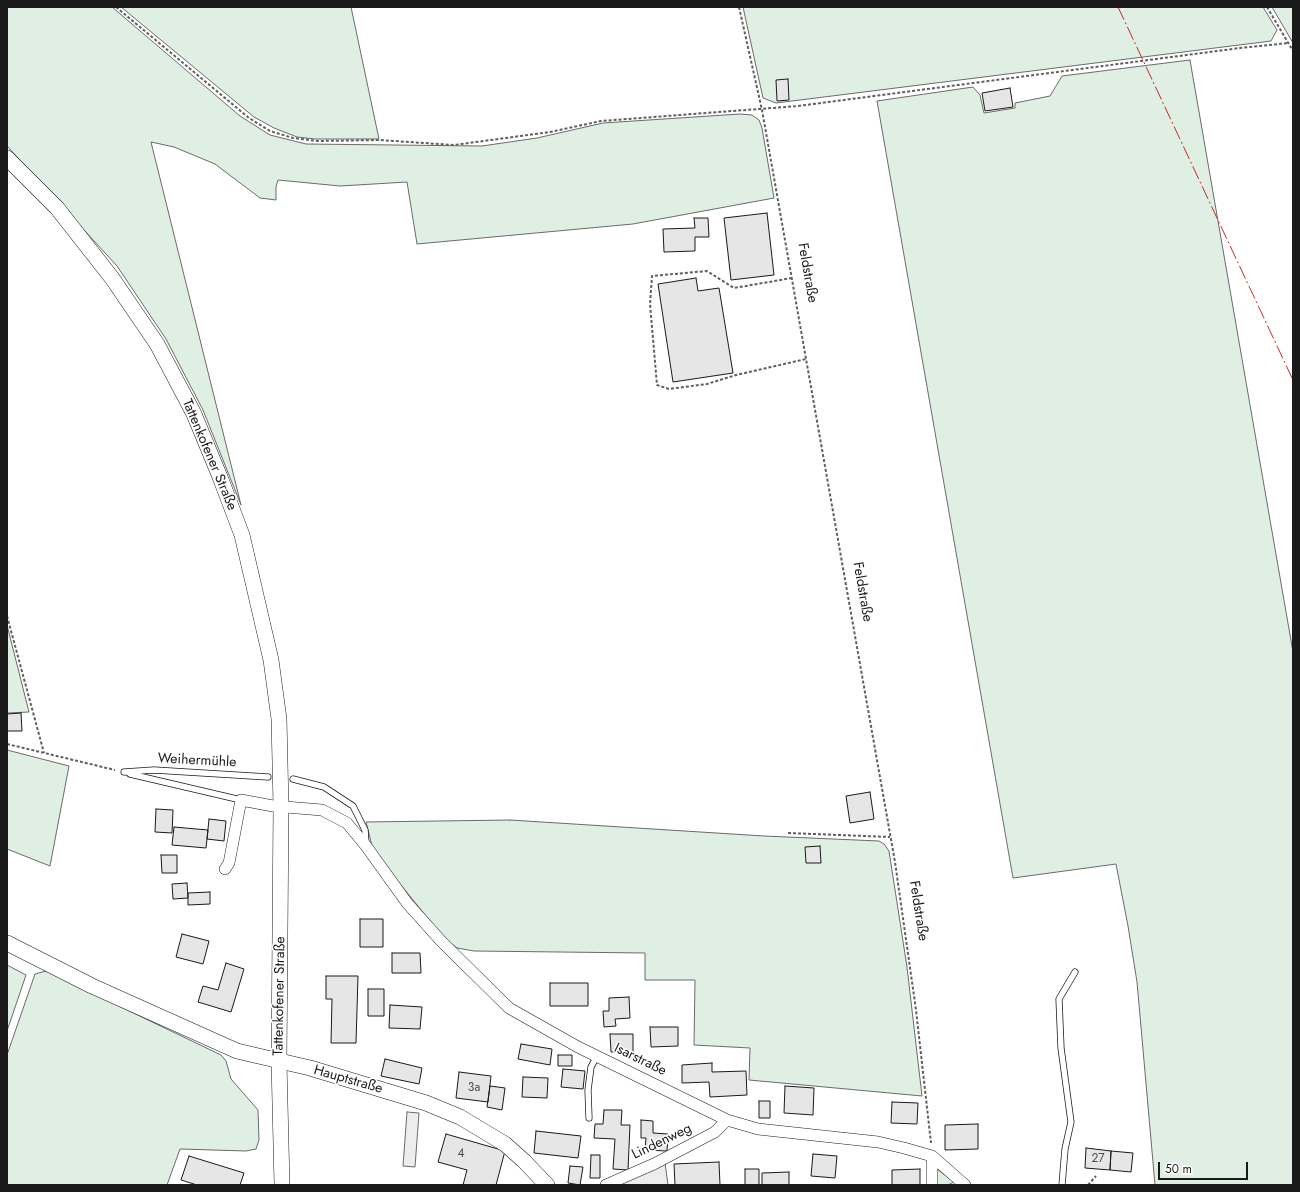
<!DOCTYPE html>
<html>
<head>
<meta charset="utf-8">
<style>
  body { margin:0 }
  #map { position:relative; width:1300px; height:1192px; overflow:hidden; background:#fff; font-family:Jost,sans-serif }
  canvas { display:block }
  .frame { position:absolute; inset:0; border:8px solid #1a1a1a; pointer-events:none }
  .scale { position:absolute; left:1158px; top:1162px; width:90px; height:18px; box-sizing:border-box; border:2px solid #1a1a1a; border-top:0; padding-left:5px; font-size:12px; line-height:14px; white-space:nowrap; color:#1a1a1a; -webkit-text-stroke:3px #fff; paint-order:stroke }
</style>
</head>
<body>
<div id="map">
<canvas width="1300" height="1192"></canvas>
<div class="frame"></div>
<div class="scale">50 m</div>
</div>
<script>
const ctx = document.querySelector('canvas').getContext('2d');
ctx.lineJoin = 'round';
function paint(path, color) { ctx.fillStyle = color; ctx.fill(path, 'evenodd'); }
const shape = rows => new Path2D(rows.map(r => 'M' + r).join(''));
function strokePath(path, color, width, dash) { ctx.strokeStyle = color; ctx.lineWidth = width; ctx.lineCap = dash ? 'butt' : 'round'; ctx.setLineDash(dash || []); ctx.stroke(path); }
function write(font, color, halo, rows, align = 'center') {
  ctx.font = font + ' Jost,sans-serif'; ctx.lineWidth = 3; ctx.setLineDash([]); ctx.textBaseline = 'middle'; ctx.strokeStyle = halo; ctx.fillStyle = color; for (const [text, x, y, turn = 0] of rows) {
    ctx.save(); ctx.translate(x, y); ctx.rotate((+turn || 0) * Math.PI / 180); ctx.textAlign = isNaN(turn) ? turn : align; if (halo) ctx.strokeText(text, 0, 0); ctx.fillText(text, 0, 0); ctx.restore();
  }
}
const green = shape([
  [7,7,112,7,240,116,270,135,306,144,482,146,537,138,603,123,740,114,752,115,759,120,762,128,774,198,633,224,417,244,407,182,340,186,278,180,276,187,276,200,260,198,215,164,174,147,151,142,241,505,203,410,166,339,117,266,7,146,7,7],
  [121,7,351,7,379,139,315,139,297,137,274,128,254,117,121,7],
  [743,7,1263,7,1277,30,1271,41,776,103,763,98,743,7],
  [1272,7,1293,7,1293,43,1272,7],
  [1190,60,1293,652,1293,1185,1155,1185,1137,982,1128,926,1116,864,1013,878,877,101,973,87,980,95,984,113,1015,108,1015,103,1050,96,1062,76,1190,60],
  [7,625,29,712,7,713,7,625],
  [7,750,69,766,50,866,7,849,7,750],
  [510,820,764,836,879,841,884,844,889,851,907,967,922,1096,749,1080,750,1048,694,1045,695,980,645,980,645,953,474,951,457,948,443,937,392,874,372,846,366,822,510,820],
  [7,965,26,975,7,1031,7,965],
  [46,971,221,1055,226,1061,231,1079,258,1110,259,1140,256,1149,246,1151,180,1149,167,1185,7,1185,7,1055,35,974,46,971],
  [937,1169,954,1182,948,1185,936,1185,937,1169]
]);
paint(green, '#e0efe3');
strokePath(green, '#6a6a6a', 1);
const parking = shape([
  [407,1112,419,1113,415,1167,403,1166,407,1112],
  [665,1163,668,1185,615,1185,665,1163]
]);
paint(parking, '#ededed');
strokePath(parking, '#6a6a6a', 1);
const building = shape([
  [788,79,789,100,777,101,776,80,788,79],
  [1010,88,1013,107,985,111,982,93,1010,88],
  [767,213,774,275,731,280,724,218,767,213],
  [694,218,708,218,709,237,695,237,695,251,664,252,663,229,695,228,694,218],
  [696,278,698,291,719,288,733,373,673,382,658,284,696,278],
  [21,713,22,731,7,731,7,714,21,713],
  [870,792,874,819,850,823,846,796,870,792],
  [156,809,173,810,172,833,155,832,156,809],
  [209,819,226,821,224,841,207,839,209,819],
  [174,827,208,830,206,848,172,845,174,827],
  [820,846,821,863,806,863,805,847,820,846],
  [161,855,177,855,177,873,162,873,161,855],
  [187,883,188,898,173,899,172,884,187,883],
  [210,892,210,904,188,905,188,893,210,892],
  [360,919,383,919,383,947,360,947,360,919],
  [182,934,209,941,203,964,176,957,182,934],
  [392,953,420,953,421,973,392,973,392,953],
  [226,963,244,969,231,1012,198,1002,203,986,218,990,226,963],
  [326,976,358,976,356,1043,331,1043,332,999,326,999,326,976],
  [550,983,588,983,588,1006,550,1006,550,983],
  [368,989,384,989,384,1016,368,1016,368,989],
  [629,997,630,1018,615,1019,616,1026,604,1027,603,1011,609,1011,609,998,629,997],
  [390,1005,422,1007,420,1029,389,1028,390,1005],
  [650,1027,678,1027,678,1046,651,1047,650,1027],
  [610,1034,633,1034,633,1052,611,1052,610,1034],
  [521,1044,552,1049,550,1065,518,1059,521,1044],
  [558,1055,572,1055,572,1066,558,1066,558,1055],
  [385,1059,422,1068,419,1084,381,1076,385,1059],
  [712,1063,712,1072,746,1071,747,1095,710,1097,709,1082,682,1083,682,1065,712,1063],
  [563,1069,585,1071,583,1089,561,1087,563,1069],
  [459,1072,491,1076,488,1102,456,1098,459,1072],
  [523,1077,548,1078,547,1098,522,1097,523,1077],
  [490,1086,505,1088,502,1110,487,1107,490,1086],
  [785,1086,814,1088,813,1115,784,1113,785,1086],
  [759,1101,770,1101,770,1118,759,1118,759,1101],
  [892,1102,918,1103,917,1124,891,1123,892,1102],
  [604,1110,622,1110,621,1125,630,1125,628,1170,613,1169,615,1139,594,1138,595,1124,603,1124,604,1110],
  [641,1120,653,1121,653,1133,668,1134,667,1151,645,1150,646,1138,641,1138,641,1120],
  [978,1124,978,1149,945,1150,945,1125,978,1124],
  [536,1131,581,1136,578,1158,534,1153,536,1131],
  [446,1134,505,1151,496,1185,463,1185,467,1170,438,1162,446,1134],
  [1086,1148,1111,1151,1110,1170,1085,1168,1086,1148],
  [1111,1151,1133,1153,1131,1172,1110,1170,1111,1151],
  [813,1154,837,1156,835,1178,811,1176,813,1154],
  [591,1155,600,1155,600,1178,590,1178,591,1155],
  [189,1156,244,1173,240,1185,197,1185,181,1180,189,1156],
  [719,1162,720,1185,675,1185,674,1164,719,1162],
  [570,1166,583,1167,580,1185,568,1183,570,1166],
  [745,1169,759,1169,759,1185,745,1185,745,1169],
  [920,1169,920,1185,892,1185,892,1170,920,1169],
  [789,1172,789,1185,762,1185,762,1173,789,1172]
]);
paint(building, '#e6e6e6');
strokePath(building, '#1a1a1a', 1);
const lane = shape([
  [124,772,154,770,268,777],
  [130,774,241,800],
  [293,779,324,787,353,806,365,830,366,844],
  [589,1118,588,1090,591,1067,597,1056],
  [1062,1185,1065,1149,1071,1122,1061,1048,1059,999,1075,972]
]);
const street = shape([
  [225,869,229,863,241,800,273,806,322,810,347,823,366,846,407,903,441,941,509,1008,578,1047,727,1120,758,1129,878,1142,904,1148,932,1156,965,1185],
  [932,1156,932,1185],
  [606,1185,654,1164,715,1132,727,1120]
]);
const secondary = shape([
  [7,158,57,208,112,278,157,344,194,414,220,477,242,535,271,660,279,719,281,806,279,1062,282,1185],
  [7,943,92,986,237,1051,310,1068,426,1103,460,1117,505,1144,524,1161,547,1185]
]);
strokePath(lane, '#1a1a1a', 7);
strokePath(street, '#1a1a1a', 12);
strokePath(secondary, '#1a1a1a', 16);
strokePath(shape([
  [116,7,249,118,270,131,293,138,318,141,379,140,454,145,550,132,601,121,798,106,1240,48,1288,43],
  [739,7,762,110,895,862,916,1010,931,1143],
  [1267,7,1293,51],
  [792,278,734,288,707,271,652,276,650,304,657,385,669,389,707,384,736,375,806,359],
  [7,616,44,753],
  [7,744,115,770],
  [788,833,890,837],
  [1088,1185,1096,1176]
]), '#5f5f5f', 2, [3, 2]);
strokePath(lane, '#fff', 5.5);
strokePath(street, '#fff', 11);
strokePath(secondary, '#fff', 15);
strokePath(shape([
  [1118,7,1293,380]
]), '#c62828', 1, [14, 3, 2, 3]);
write('12px', '#4d4d4d', null, [
  ["3a",474,1088],
  ["4",461,1154],
  ["27",1098,1159]
]);
write('14px', '#1a1a1a', '#fff', [
  ["Feldstraße",807,273,80],
  ["Tattenkofener Straße",209,455,67],
  ["Feldstraße",862,592,80],
  ["Weihermühle",197,761,3],
  ["Feldstraße",918,911,81],
  ["Tattenkofener Straße",280,996,-89],
  ["Isarstraße",640,1060,26],
  ["Hauptstraße",348,1080,16],
  ["Lindenweg",662,1142,-26]
]);
</script>
</body>
</html>
